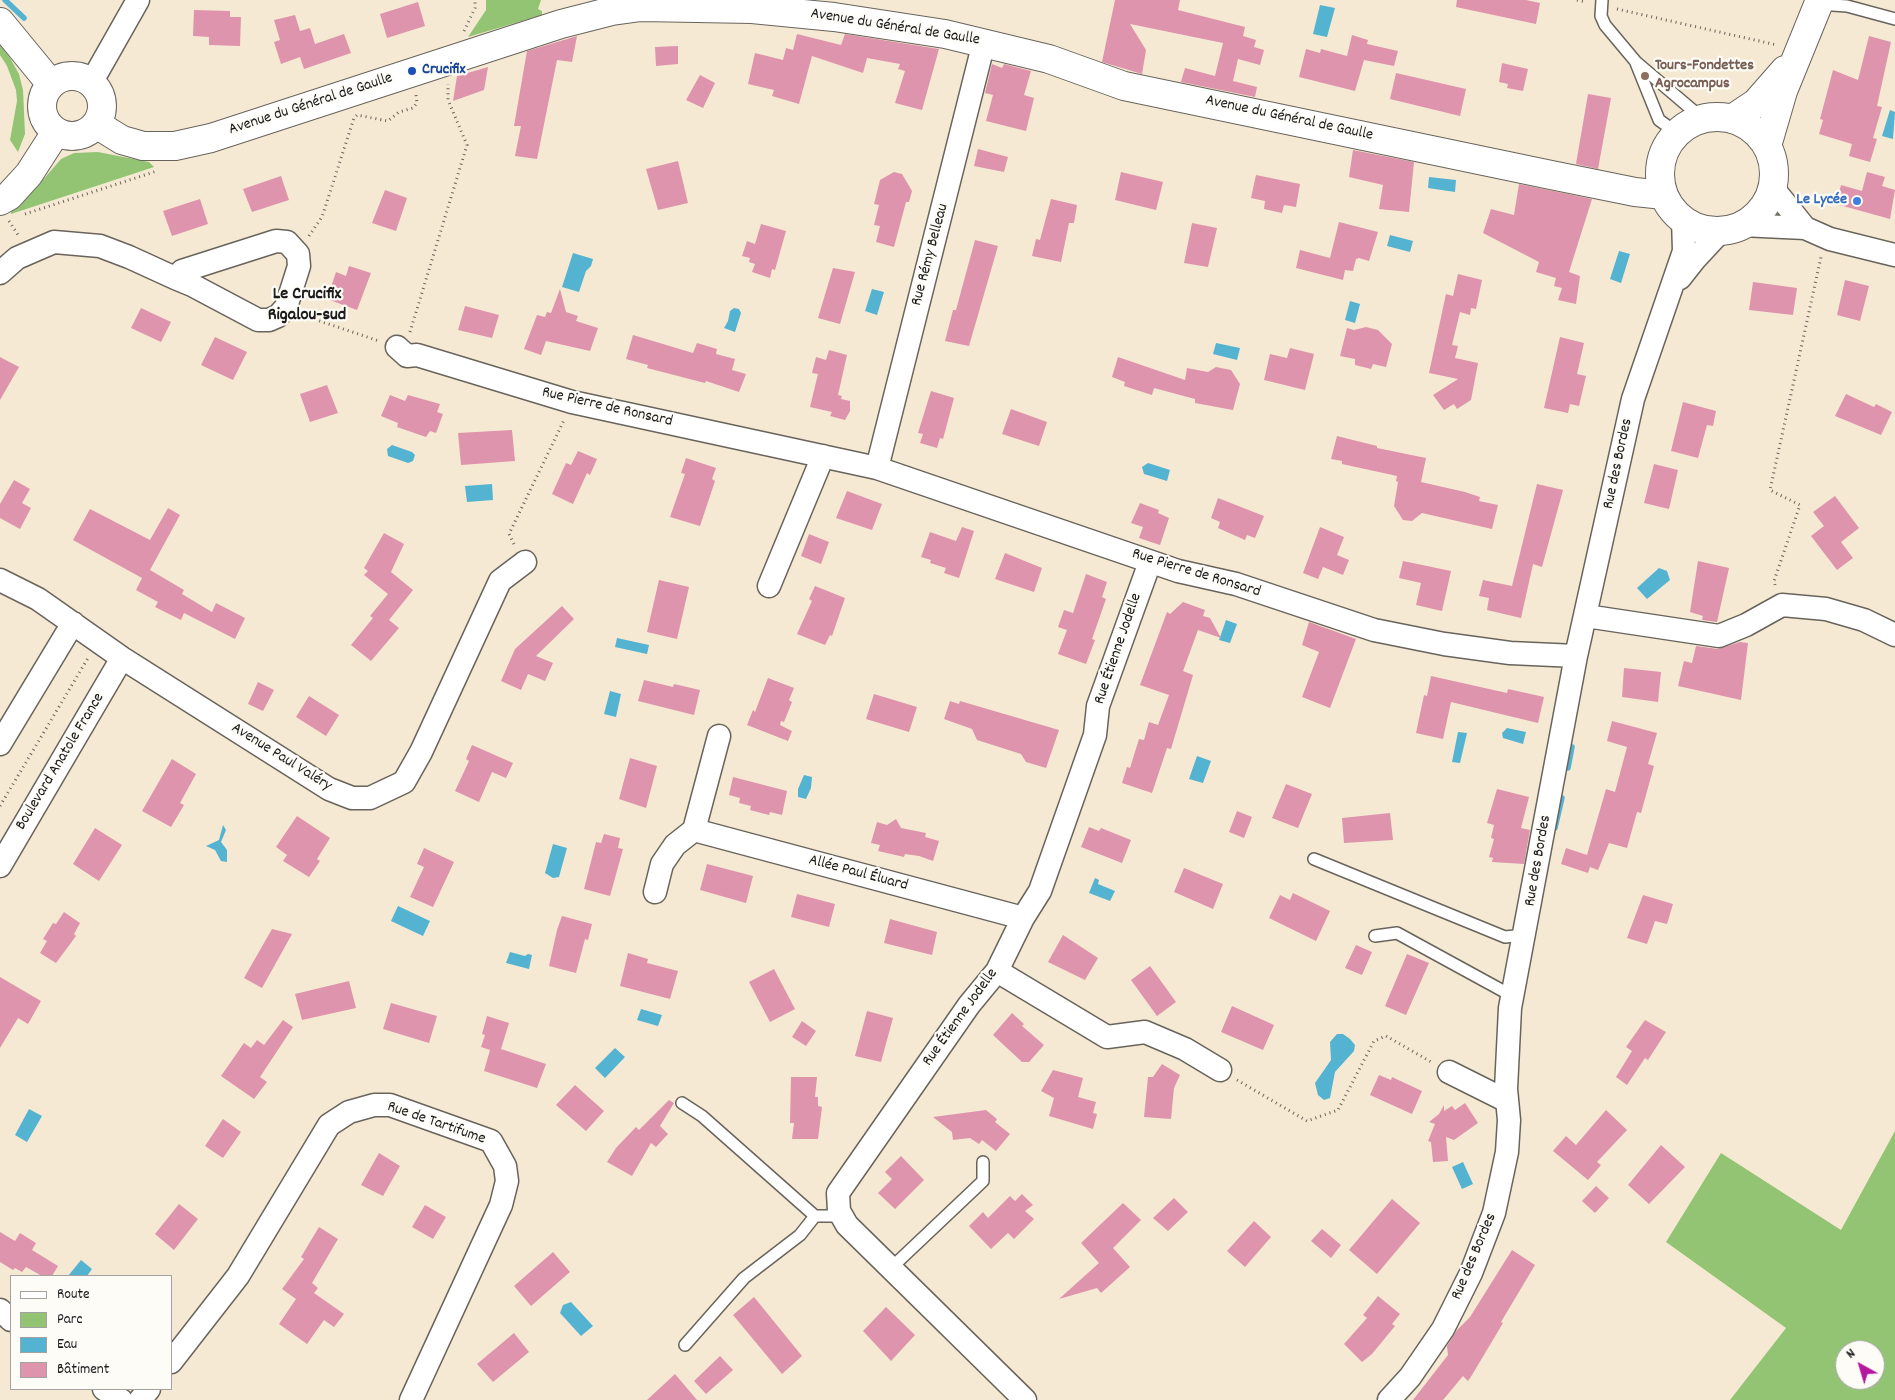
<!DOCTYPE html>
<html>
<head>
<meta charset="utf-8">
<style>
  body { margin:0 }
  #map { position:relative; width:1895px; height:1400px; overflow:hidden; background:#f6e9d3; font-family:Dekko,sans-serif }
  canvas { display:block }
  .legend { position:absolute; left:10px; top:1275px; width:162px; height:115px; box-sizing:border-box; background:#fdfcf7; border:1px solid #a3a29f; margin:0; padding:6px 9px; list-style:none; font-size:15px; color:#1c1c1c }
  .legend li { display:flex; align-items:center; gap:10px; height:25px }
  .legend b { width:25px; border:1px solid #a3a29f }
  .north { position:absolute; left:1835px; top:1340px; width:50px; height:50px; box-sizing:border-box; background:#fdfcf7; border:1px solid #a3a29f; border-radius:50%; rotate:321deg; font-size:14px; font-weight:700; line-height:20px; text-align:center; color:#1c1c1c }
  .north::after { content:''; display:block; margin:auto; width:18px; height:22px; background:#b5179e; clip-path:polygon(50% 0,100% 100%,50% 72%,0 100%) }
</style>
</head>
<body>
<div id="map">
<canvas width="1895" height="1400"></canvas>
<ul class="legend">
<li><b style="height:6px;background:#fff"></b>Route</li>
<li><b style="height:14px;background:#93c474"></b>Parc</li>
<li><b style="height:14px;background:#53b3d1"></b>Eau</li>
<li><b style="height:14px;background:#de94ac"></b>Bâtiment</li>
</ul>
<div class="north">N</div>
</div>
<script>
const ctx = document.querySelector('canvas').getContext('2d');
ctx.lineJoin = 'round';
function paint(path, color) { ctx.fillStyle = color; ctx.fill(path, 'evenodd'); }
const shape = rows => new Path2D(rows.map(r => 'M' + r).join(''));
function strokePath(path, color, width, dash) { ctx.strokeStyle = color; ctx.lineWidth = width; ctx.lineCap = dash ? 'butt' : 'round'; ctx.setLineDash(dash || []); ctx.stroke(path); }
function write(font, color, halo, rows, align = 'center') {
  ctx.font = font + ' Dekko,sans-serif'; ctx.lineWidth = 4.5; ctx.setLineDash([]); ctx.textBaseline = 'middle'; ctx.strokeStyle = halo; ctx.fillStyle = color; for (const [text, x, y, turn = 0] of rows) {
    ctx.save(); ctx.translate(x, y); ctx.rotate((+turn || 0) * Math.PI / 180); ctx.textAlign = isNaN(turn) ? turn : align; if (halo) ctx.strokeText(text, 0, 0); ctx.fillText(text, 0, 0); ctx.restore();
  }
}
paint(shape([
  [486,0,541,0,538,9,542,11,542,15,468,37,486,10],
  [0,45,10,58,19,74,23,90,25,134,18,152,10,140,17,101,16,90,7,66,0,55],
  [98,152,149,162,154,167,11,214,11,211,35,189,61,159,74,153],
  [1895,1131,1895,1400,1730,1400,1786,1328,1666,1242,1721,1153,1841,1230],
  [1845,1350,1875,1350,1875,1380,1845,1380]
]), '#93c474');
paint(shape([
  [1320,5,1335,8,1327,37,1313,34],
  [1890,110,1895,112,1893,139,1882,136],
  [1429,177,1456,180,1455,192,1428,188],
  [1390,235,1413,241,1410,252,1387,246],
  [1619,251,1630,254,1621,283,1610,279],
  [573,253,593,259,591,266,586,271,579,292,562,287],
  [872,289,884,292,877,315,865,311],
  [1350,301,1360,304,1355,323,1345,320],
  [734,308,739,309,741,313,735,332,724,328,728,321,730,311],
  [1216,343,1240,348,1237,360,1213,354],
  [392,445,412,452,415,455,413,461,408,463,388,456,387,449],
  [1148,463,1170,470,1167,481,1144,474,1142,467],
  [492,484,493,500,467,502,465,486],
  [1659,568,1667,571,1670,580,1647,599,1637,588],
  [1226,620,1237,624,1230,643,1219,640],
  [617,638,649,645,647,654,615,647],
  [610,691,621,694,616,717,604,714],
  [1507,728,1526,732,1523,744,1503,738,1502,733],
  [1458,732,1467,733,1460,763,1452,762],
  [1197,756,1211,761,1203,783,1189,779],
  [804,775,812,777,811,788,806,799,798,797,798,789],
  [223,825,226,830,221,842,227,850,227,862,221,861,215,850,206,846,219,840],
  [553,844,567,848,559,877,553,878,545,873],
  [1095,878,1099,880,1098,884,1115,891,1110,901,1089,893],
  [398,906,430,921,423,936,391,921],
  [510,952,525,956,528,954,532,955,529,969,506,963],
  [641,1009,662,1015,658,1026,637,1020],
  [1337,1034,1343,1034,1350,1039,1355,1045,1354,1051,1335,1072,1330,1098,1324,1100,1318,1095,1315,1083,1331,1060,1330,1042],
  [615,1048,625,1057,605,1078,595,1068],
  [29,1109,42,1116,27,1142,15,1135],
  [1463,1162,1473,1184,1462,1189,1452,1167],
  [81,1260,92,1269,87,1276,68,1276],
  [571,1302,593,1326,581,1336,560,1313,563,1305]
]), '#53b3d1');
strokePath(shape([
  [5,0,24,18],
  [1568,768,1572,747],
  [1555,828,1562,798]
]), '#53b3d1', 5.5);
paint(shape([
  [1115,0,1180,0,1178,10,1245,27,1243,36,1256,40,1254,47,1264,50,1260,65,1238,59,1233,81,1257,87,1255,97,1181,82,1185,68,1215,76,1223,43,1130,24,1146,50,1142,74,1102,62],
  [1457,0,1526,0,1540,3,1536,24,1456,7],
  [418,2,425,26,387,38,380,14],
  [194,10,230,11,230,17,241,17,240,46,209,45,209,37,193,36],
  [295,15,300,31,310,28,315,44,344,34,351,53,304,69,300,57,281,64,274,42,280,40,274,20],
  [797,34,841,45,845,34,939,49,922,110,895,103,905,71,898,69,900,64,867,58,863,73,812,56,799,104,772,96,774,90,748,84,755,53,783,60,786,48,793,50],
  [1352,35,1368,40,1367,44,1398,51,1394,66,1364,60,1355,91,1299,77,1306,49,1320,53,1321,49,1347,56],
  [577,36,572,62,557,60,537,159,515,156,521,126,514,126,527,51],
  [1869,36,1891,42,1877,106,1882,107,1873,138,1877,139,1870,162,1849,156,1852,144,1819,134,1823,120,1820,119,1833,70,1858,80],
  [678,46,678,64,656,66,655,47],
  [1502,63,1528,69,1523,91,1507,88,1508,84,1499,82],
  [992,64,1002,68,1004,64,1031,71,1024,95,1034,98,1026,131,986,121,993,95,985,93],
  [488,67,484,90,453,101,457,76],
  [1396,73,1466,89,1460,116,1390,99],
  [700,75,715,83,703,108,686,100],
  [1588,94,1611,98,1598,169,1576,164],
  [978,149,1008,157,1004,172,974,166],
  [1353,150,1414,162,1409,212,1379,209,1383,185,1349,177],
  [678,161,688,203,658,210,646,169],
  [894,172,902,174,912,191,909,202,906,202,894,247,876,242,880,226,874,225,879,205,874,204,880,180],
  [1121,172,1163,182,1156,210,1115,200],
  [1867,172,1885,177,1882,186,1895,190,1890,219,1836,204,1841,185,1862,191],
  [1256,175,1300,184,1296,207,1284,205,1282,213,1264,209,1265,201,1251,198],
  [281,176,289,200,252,212,243,189],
  [1519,184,1592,199,1569,272,1580,276,1576,304,1558,300,1562,288,1554,286,1556,278,1536,272,1539,262,1483,233,1491,209,1514,215],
  [385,190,407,198,396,231,372,223],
  [200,199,208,224,172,236,163,211],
  [1051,199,1077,205,1074,223,1069,223,1061,262,1032,256,1036,239,1040,240],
  [1339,222,1378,232,1369,261,1359,258,1356,259,1353,271,1345,270,1343,280,1296,268,1300,250,1330,258],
  [1192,223,1217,228,1208,267,1184,263],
  [761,224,786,231,775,270,772,269,770,278,752,272,755,264,749,262,750,258,742,256,747,241,755,244],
  [975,240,998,246,969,346,945,341,953,310,956,310],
  [349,266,371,273,357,310,327,299,336,272,346,276],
  [833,268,855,272,840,324,818,318],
  [1458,274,1482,280,1476,309,1471,308,1470,315,1460,312,1452,345,1458,346,1455,358,1478,363,1471,400,1457,409,1454,404,1444,410,1433,395,1458,379,1429,373,1446,294,1453,296],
  [1845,280,1869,286,1860,321,1837,315],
  [1753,282,1797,288,1793,315,1749,310],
  [560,289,566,312,578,316,576,321,598,328,590,351,546,341,541,355,524,349,537,315,545,317,547,312,551,313],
  [465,306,499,315,492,338,458,330],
  [141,308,171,322,161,342,131,328],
  [1366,327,1378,330,1392,344,1386,367,1373,364,1371,369,1355,365,1355,359,1340,356,1347,328,1354,330],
  [633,335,693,353,697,343,717,349,716,354,735,359,732,370,746,374,739,392,706,381,705,383,647,368,648,365,626,359],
  [215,337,247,352,233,380,201,365],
  [1560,337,1584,343,1577,374,1586,376,1579,406,1570,404,1568,413,1544,408],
  [1290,348,1314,354,1305,390,1264,380,1270,354,1287,358],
  [829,350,847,355,838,395,842,396,841,399,850,401,850,411,845,420,830,416,832,412,810,407,818,374,812,373,816,357,826,360],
  [0,357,19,367,0,400],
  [1118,357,1185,380,1187,368,1208,372,1216,367,1231,370,1240,384,1233,410,1195,403,1195,399,1154,388,1152,395,1124,386,1125,382,1112,377],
  [327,385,338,413,310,422,300,394],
  [931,391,954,398,943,439,940,438,937,448,920,443,923,434,918,433],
  [1846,394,1874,407,1876,404,1892,412,1881,435,1835,416],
  [390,395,405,401,408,395,440,404,437,412,443,414,436,433,430,431,426,437,397,427,398,423,381,416],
  [1683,402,1716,411,1713,426,1707,425,1698,458,1671,451],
  [1011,409,1047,422,1039,446,1002,434],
  [512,430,515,461,461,465,458,433],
  [1337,436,1377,446,1377,448,1426,458,1421,482,1465,492,1480,497,1479,501,1498,505,1492,529,1422,513,1412,521,1403,520,1394,506,1398,482,1396,481,1397,476,1342,464,1342,461,1331,459],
  [578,451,597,459,590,475,587,473,573,504,552,494,566,463,571,465],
  [686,458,716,468,712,479,715,481,700,526,670,517,685,474,681,473],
  [1654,464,1678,470,1669,509,1644,503],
  [14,480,30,489,22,503,31,508,20,529,0,518,0,504],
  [1537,484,1563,490,1542,567,1533,564,1521,618,1487,610,1489,598,1479,596,1483,580,1512,586],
  [847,491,882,504,872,530,836,518],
  [1835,496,1859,528,1841,542,1853,558,1837,570,1811,536,1824,526,1813,512],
  [1218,498,1264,516,1255,538,1247,535,1245,540,1218,528,1220,522,1211,518],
  [1140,503,1159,510,1158,513,1169,518,1160,545,1139,538,1143,527,1131,523],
  [168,508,180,515,150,570,184,590,182,594,212,612,216,603,245,618,235,639,184,613,181,620,155,607,158,602,136,590,142,578,73,540,90,509,150,540],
  [962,527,974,531,959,578,944,573,946,568,930,563,931,560,921,557,930,532,956,541],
  [1320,527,1344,537,1337,555,1349,560,1343,575,1323,567,1318,579,1303,573],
  [384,533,404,544,391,572,413,590,389,620,399,628,371,661,351,645,373,618,370,616,388,594,364,575,368,571,364,568],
  [809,534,829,542,821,564,801,556],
  [1005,553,1042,568,1034,592,995,579],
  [1403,561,1451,571,1442,611,1416,605,1421,583,1399,578],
  [1698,561,1729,568,1717,622,1702,620,1703,616,1690,612],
  [1086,574,1107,582,1102,597,1106,599,1092,639,1095,640,1086,664,1058,654,1067,630,1058,627,1064,610,1073,613],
  [659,580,689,587,677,639,647,632],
  [815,586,845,598,832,636,830,635,825,645,797,634,812,601,809,599],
  [1183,602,1205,610,1203,616,1210,618,1221,638,1198,630,1183,671,1193,675,1171,749,1167,748,1152,793,1122,783,1127,767,1130,768,1139,739,1144,740,1149,722,1158,725,1169,695,1140,685,1167,612,1170,614],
  [562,606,574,619,536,656,553,663,545,681,528,674,521,690,501,681,515,649],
  [1309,622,1356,639,1330,708,1302,697,1319,652,1302,645],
  [1740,642,1748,643,1741,700,1678,686,1684,661,1692,663,1696,646,1718,649],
  [1624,668,1661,672,1658,702,1622,697],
  [1431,676,1507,693,1508,689,1544,697,1538,723,1451,702,1443,739,1416,733,1424,695,1427,696],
  [768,678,794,688,789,700,792,702,784,722,781,721,780,725,792,731,788,741,747,725,753,710,755,712],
  [644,680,673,687,674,684,700,690,694,715,638,701],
  [258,682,274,690,263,711,248,704],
  [874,694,917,707,909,732,866,719],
  [309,696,339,715,326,736,296,717],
  [950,701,959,704,960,701,1059,730,1046,768,1026,762,1021,754,977,740,972,729,944,719],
  [1612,721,1657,733,1648,764,1654,766,1641,813,1637,812,1627,848,1609,843,1598,870,1590,867,1588,873,1561,864,1566,848,1587,855,1606,789,1615,792,1627,747,1607,741],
  [472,745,513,763,506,778,492,772,479,802,455,791,469,761,466,759],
  [630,758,657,766,646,808,619,799],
  [172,759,196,774,180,803,184,805,171,827,142,811],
  [733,777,787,791,782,815,770,812,769,815,750,810,751,806,739,803,740,798,729,795],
  [1286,784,1312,794,1298,828,1272,818],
  [1497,789,1529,797,1521,828,1530,830,1524,864,1492,862,1493,858,1489,857,1494,839,1491,838,1494,825,1487,823],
  [1237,811,1252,817,1244,838,1229,832],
  [1390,813,1393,840,1344,843,1342,818],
  [297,816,330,838,317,859,320,861,309,877,283,861,287,855,276,847],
  [896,819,901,828,926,833,925,837,939,841,933,861,919,856,905,854,904,857,878,851,880,845,871,843,877,822,887,825],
  [1089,827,1099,831,1101,828,1131,840,1122,863,1081,847],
  [95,828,122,845,99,881,73,864],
  [604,834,620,838,618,848,623,849,610,896,584,889,596,842,601,843],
  [424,848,454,862,433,907,410,897,424,867,417,864],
  [707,864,753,876,746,903,700,890],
  [1184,868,1223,884,1213,909,1174,892],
  [1293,893,1330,911,1316,941,1269,918,1280,895,1290,900],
  [797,894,835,904,829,927,791,917],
  [1643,895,1673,904,1667,924,1655,921,1647,944,1627,938],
  [64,912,80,923,74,934,76,936,56,963,40,953,47,941,43,939,53,923,56,924],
  [562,916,592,924,588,940,585,939,576,973,549,966,557,930],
  [890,919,937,932,932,955,884,943],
  [272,929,292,934,262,988,244,978],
  [1063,935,1098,958,1085,980,1048,962],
  [1356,945,1372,952,1362,975,1345,968],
  [628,953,648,959,647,963,678,971,670,999,620,986],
  [1407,954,1429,963,1406,1015,1385,1006],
  [1150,966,1176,1002,1157,1016,1131,980],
  [774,969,795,1009,770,1022,749,982],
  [0,977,41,1001,28,1024,18,1018,0,1048],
  [349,981,356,1008,302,1020,295,994],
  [391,1003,437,1016,429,1043,383,1029],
  [1232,1006,1274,1025,1263,1050,1221,1032],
  [867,1011,893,1018,881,1062,855,1056],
  [1012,1013,1024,1024,1022,1026,1044,1045,1029,1062,1022,1062,993,1035],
  [487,1016,509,1023,501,1049,546,1064,537,1088,484,1071,490,1050,481,1047,485,1035,482,1034],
  [283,1020,293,1027,260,1077,267,1082,254,1099,221,1076,244,1043,251,1048,257,1040,264,1045],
  [1645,1020,1666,1032,1648,1060,1645,1058,1627,1085,1616,1077,1632,1051,1626,1047],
  [802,1021,816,1031,806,1046,792,1037],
  [1162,1064,1180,1075,1174,1088,1171,1119,1144,1117,1148,1077,1153,1077],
  [1053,1070,1083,1078,1078,1097,1096,1102,1093,1113,1097,1114,1093,1129,1049,1116,1054,1098,1041,1091],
  [1379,1075,1391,1080,1392,1077,1422,1091,1412,1114,1370,1095],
  [791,1077,817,1077,815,1097,818,1097,818,1106,822,1107,818,1139,792,1139,794,1123,790,1123],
  [575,1085,604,1111,586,1131,556,1105],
  [669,1100,674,1103,660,1126,668,1134,656,1147,651,1143,632,1176,607,1162,616,1148,636,1127,639,1130],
  [1465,1103,1478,1123,1454,1140,1446,1137,1448,1161,1433,1162,1431,1142,1428,1141,1435,1124,1429,1122,1439,1114,1444,1105,1444,1111,1452,1106,1455,1110],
  [986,1110,997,1119,995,1122,1010,1134,996,1151,982,1140,979,1144,970,1138,953,1140,952,1132,933,1117],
  [1606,1110,1627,1130,1597,1162,1601,1165,1588,1180,1553,1151,1566,1136,1576,1145],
  [223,1119,241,1132,223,1158,205,1146],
  [1661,1145,1685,1167,1649,1204,1628,1185],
  [379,1153,400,1166,383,1196,361,1185],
  [901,1156,924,1180,895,1209,878,1193,892,1179,885,1172],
  [1596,1186,1609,1198,1595,1213,1582,1201],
  [1022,1194,1033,1205,1025,1211,1034,1219,1014,1239,1008,1233,991,1249,969,1226,983,1212,988,1218,1010,1196,1015,1201],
  [1174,1198,1188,1212,1168,1231,1153,1218],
  [1392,1199,1420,1223,1377,1274,1349,1250],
  [1123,1203,1141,1220,1113,1248,1130,1267,1101,1293,1097,1288,1059,1299,1099,1263,1081,1243],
  [179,1204,198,1219,174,1250,155,1234],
  [425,1205,446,1217,433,1239,412,1227],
  [1254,1221,1271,1237,1245,1267,1227,1251],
  [319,1227,338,1239,312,1283,318,1288,314,1293,344,1314,334,1327,324,1320,307,1344,279,1324,296,1299,282,1289,304,1259,301,1257],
  [1322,1229,1341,1245,1331,1258,1311,1241],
  [0,1232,15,1241,20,1233,36,1243,32,1250,58,1266,52,1276,42,1276,26,1267,22,1272,15,1268,13,1270,0,1262],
  [1512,1250,1535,1265,1501,1322,1503,1323,1472,1375,1468,1381,1463,1376,1443,1400,1413,1400,1448,1355,1447,1346,1457,1330,1470,1317],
  [553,1252,570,1272,531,1306,514,1286],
  [1378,1296,1400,1314,1392,1324,1395,1326,1372,1354,1362,1362,1344,1344,1367,1318,1363,1315],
  [754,1297,802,1356,782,1374,733,1315],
  [886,1307,915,1335,891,1361,863,1331],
  [514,1333,529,1352,493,1382,477,1364],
  [720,1356,733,1370,706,1394,694,1381],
  [675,1374,697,1400,647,1400]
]), '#de94ac');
const lane = shape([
  [1602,0,1601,16,1605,25,1636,62,1703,119],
  [1818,4,1847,6,1895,19],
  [1636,63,1659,120,1677,133],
  [1314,859,1505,937,1525,935],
  [1375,936,1397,933,1505,992,1513,993],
  [682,1103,702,1116,815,1216,831,1216,839,1211],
  [890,1269,983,1181,983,1162],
  [685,1345,744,1278,800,1235,815,1216]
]);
const street = shape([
  [91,83,138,0],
  [1772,187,1805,228],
  [1741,225,1805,228,1830,239,1895,255],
  [0,273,17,258,54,242,100,246,129,257,175,278,192,285,258,320,269,320,278,316,286,307,299,266,298,254,287,242,276,241,182,271,175,278],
  [1680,278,1695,259,1721,231],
  [397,347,407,356,417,355,572,402,877,468,1178,571,1236,584,1374,630,1444,644,1510,653,1576,656],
  [877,468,984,42],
  [0,580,38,599,122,658,329,789,352,798,370,798,404,782,421,752,500,581,525,562],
  [769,586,823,456],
  [1586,616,1719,636,1746,625,1782,605,1826,609,1864,620,1895,635],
  [719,736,694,830,1023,918],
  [0,744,73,623],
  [0,866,122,658],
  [655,892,662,864,675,845,694,830],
  [997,971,1107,1037,1145,1032,1185,1049,1220,1070],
  [1449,1072,1507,1101],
  [0,1310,11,1320],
  [171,1362,238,1276,329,1125,349,1112,374,1105,390,1105,491,1141,505,1166,507,1181,501,1205,411,1400],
  [104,1389,121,1400],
  [140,1400,149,1389],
  [1025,1400,847,1225,839,1211,838,1193,969,1005,997,971,1023,918,1040,891,1095,735,1098,706,1150,562],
  [1389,1400,1410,1377,1443,1329,1471,1273,1494,1213,1507,1152,1509,1120,1506,1089,1510,1008,1576,656,1633,399,1684,251,1683,219]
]);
const secondary = shape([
  [0,22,51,84],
  '42 106a30 30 0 1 1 60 0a30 30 0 1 1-60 0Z',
  '1660 174a57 57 0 1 1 114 0a57 57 0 1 1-114 0Z',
  [1732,119,1756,103,1785,70],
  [96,124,122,140,143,146,175,146,211,138,561,24,612,11,641,7,752,9,834,17,945,34,1049,59,1124,86,1551,175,1635,192,1664,195],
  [1767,146,1783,91,1820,0],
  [0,201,9,196,29,174,56,132]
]);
strokePath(lane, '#68645c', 14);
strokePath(street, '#68645c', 25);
strokePath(secondary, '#68645c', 30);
strokePath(shape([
  [1577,0,1586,2],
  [1617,9,1777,45],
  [464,31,475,8,475,0],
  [25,214,157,171],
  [9,221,18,235],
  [309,236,322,217,354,118,357,115,388,121,399,112,413,108,417,103,416,95],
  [305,316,379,341],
  [410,332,467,145,448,100,448,84],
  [514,544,509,534,564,420],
  [1775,585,1774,581,1800,505,1770,490,1821,257],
  [0,806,88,658],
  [1237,1080,1307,1121,1338,1110,1374,1041,1386,1036,1433,1063]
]), '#68645c', 3, [1, 4]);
strokePath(lane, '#fff', 11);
strokePath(street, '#fff', 22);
strokePath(secondary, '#fff', 28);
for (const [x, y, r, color] of [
  [412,71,5,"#1a4fb4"],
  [1645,76,5,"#8d6e63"],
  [1857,201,5,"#3f7fe0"]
]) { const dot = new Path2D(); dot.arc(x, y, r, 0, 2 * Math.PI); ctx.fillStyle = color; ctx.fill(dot); strokePath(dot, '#fdfcf7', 2); }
write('16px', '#1c1c1c', '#fdfcf7', [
  ["Avenue du Général de Gaulle",895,28,9],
  ["Avenue du Général de Gaulle",311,105,-18],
  ["Avenue du Général de Gaulle",1289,119,12],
  ["Rue Rémy Belleau",931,255,-75],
  ["Rue Pierre de Ronsard",607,408,13],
  ["Rue des Bordes",1619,464,-78],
  ["Rue Pierre de Ronsard",1196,574,17],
  ["Rue Étienne Jodelle",1119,649,-71],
  ["Avenue Paul Valéry",281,758,32],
  ["Boulevard Anatole France",61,762,-59],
  ["Rue des Bordes",1539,861,-80],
  ["Allée Paul Éluard",858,874,15],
  ["Rue Étienne Jodelle",961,1018,-54],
  ["Rue de Tartifume",436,1124,19],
  ["Rue des Bordes",1475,1257,-67]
]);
write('bold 16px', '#785e54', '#fdfcf7', [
  ["Tours-Fondettes",1655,67],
  ["Agrocampus",1655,85]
], 'left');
write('bold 16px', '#164399', '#fdfcf7', [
  ["Crucifix",422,71]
], 'left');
write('bold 16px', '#366cbe', '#fdfcf7', [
  ["Le Lycée",1847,201]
], 'right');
write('bold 18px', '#1c1c1c', '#fdfcf7', [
  ["Le Crucifix",307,296],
  ["Rigalou-sud",307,317]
]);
</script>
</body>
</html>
